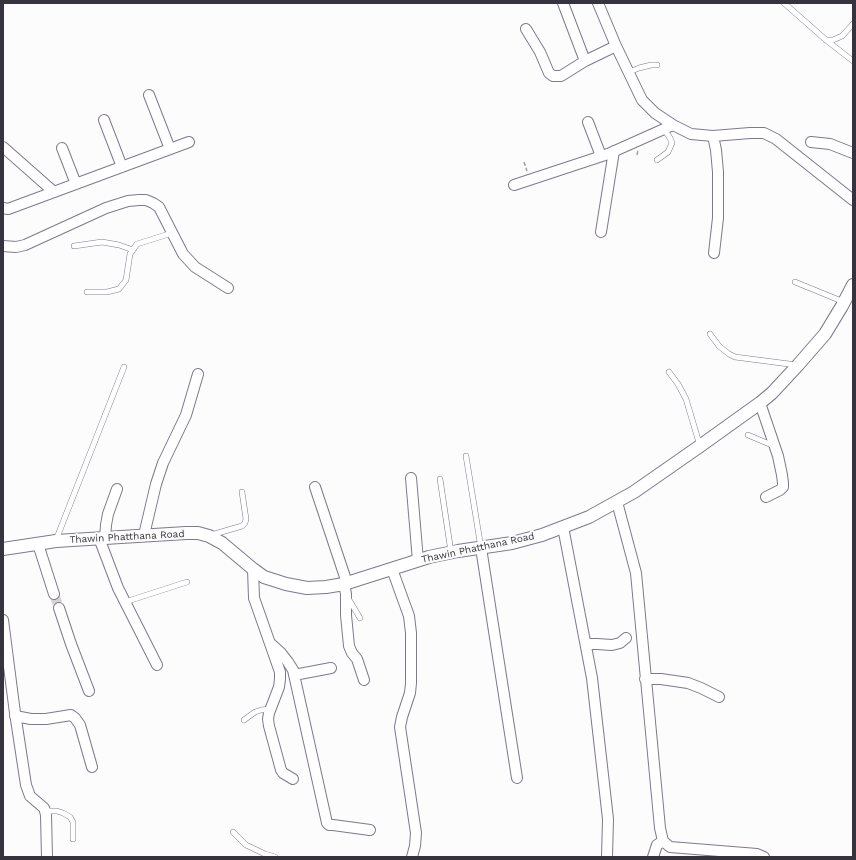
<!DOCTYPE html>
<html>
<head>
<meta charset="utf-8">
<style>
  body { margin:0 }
  #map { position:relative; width:856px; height:860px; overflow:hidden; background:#fcfcfc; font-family:"Work Sans",sans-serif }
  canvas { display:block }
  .frame { position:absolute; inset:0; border:4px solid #36323e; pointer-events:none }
</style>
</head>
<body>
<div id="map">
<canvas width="856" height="860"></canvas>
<div class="frame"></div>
</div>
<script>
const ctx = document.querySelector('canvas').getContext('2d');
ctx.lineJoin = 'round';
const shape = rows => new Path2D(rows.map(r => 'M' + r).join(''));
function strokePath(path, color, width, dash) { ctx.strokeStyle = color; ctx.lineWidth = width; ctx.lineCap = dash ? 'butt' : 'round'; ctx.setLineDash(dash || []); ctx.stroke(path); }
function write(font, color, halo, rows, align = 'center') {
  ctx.font = font + ' "Work Sans",sans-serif'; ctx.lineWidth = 4; ctx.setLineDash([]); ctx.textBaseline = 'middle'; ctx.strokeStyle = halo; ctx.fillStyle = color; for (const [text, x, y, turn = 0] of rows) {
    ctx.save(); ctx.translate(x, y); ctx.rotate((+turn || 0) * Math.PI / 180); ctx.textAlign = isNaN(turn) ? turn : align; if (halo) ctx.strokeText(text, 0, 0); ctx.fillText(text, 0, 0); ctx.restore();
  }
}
strokePath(shape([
  [54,594,59,608]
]), '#d4d4d6', 10, [10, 5]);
const service = shape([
  [784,3,826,40,853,61],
  [826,40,833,40,842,36,853,24],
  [629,72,639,68,651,65,657,65],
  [657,160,668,152,672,143,670,138,664,129],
  [74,246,102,242,119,245,133,250],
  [795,282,844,302],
  [87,292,107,292,119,289,126,280,130,254,137,244,172,233],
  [710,334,719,346,729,354,735,357,797,365],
  [669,372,678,384,686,399,700,446],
  [748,435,774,446],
  [466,456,481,548],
  [440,479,451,552],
  [211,535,242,526,245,523,246,519,242,492],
  [56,540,124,367],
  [348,598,360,618],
  [125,602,187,582],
  [244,720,255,712,261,710,271,709],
  [45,811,57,811,63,813,70,817,73,822,73,839],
  [233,832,246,845,265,854,275,857]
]);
const minor = shape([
  [563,3,585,61],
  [598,3,616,46,642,100,655,113,673,125,691,134,713,136,750,133,764,133,776,139,853,200],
  [526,29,540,52,549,73,553,76,561,76,585,61,616,46],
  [149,95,170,149],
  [104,120,122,167],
  [588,122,601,156],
  [713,136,716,150,718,172,718,218,714,253],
  [811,142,830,144,853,153],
  [3,147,54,192],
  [62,148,76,184],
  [514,185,608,154,673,125],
  [3,208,8,209,189,142],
  [601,232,614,151],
  [3,246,16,247,25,245,106,208,128,201,139,200,146,200,153,203,159,207,183,254,195,267,228,288],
  [760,403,778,456,782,475,783,483,783,487,780,490,766,497],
  [411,478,418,561],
  [315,487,347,583],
  [617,502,636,573,660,828,663,841,670,847,757,854,764,857],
  [563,527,592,678,608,819,607,857],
  [144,535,156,484,163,463,186,415,198,374],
  [99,538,118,588,157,665],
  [105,538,106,525,108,514,117,489],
  [38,544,54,594],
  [481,548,517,778],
  [253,569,254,598,280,672,280,679,279,687,269,713,268,719,269,726,281,770,283,773,293,779],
  [392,569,409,616,411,633,411,683,410,693,402,717,400,727,416,833,415,846,412,857],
  [344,584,346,594,346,615,349,646,352,653,357,659,364,680],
  [59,608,71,644,89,691],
  [3,620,15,713,26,785,30,796,44,808,45,811,46,815,47,857],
  [270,643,281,653,288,662,293,670,327,823,329,825,333,825,370,830],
  [586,644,597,644,612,645,620,643,626,638],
  [294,675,331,668],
  [645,679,661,679,688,683,701,688,719,697],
  [15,716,31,719,46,719,71,715,75,718,80,725,92,767],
  [653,857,657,845,663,841]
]);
const tertiary = shape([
  [3,549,56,541,186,533,198,533,209,536,222,543,253,569,264,577,286,584,307,588,326,587,344,584,429,557,458,551,512,543,542,535,589,517,634,492,700,446,760,403,772,393,798,365,825,334,842,306,853,285]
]);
strokePath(service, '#807791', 6);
strokePath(minor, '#807791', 12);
strokePath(tertiary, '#807791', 14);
strokePath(shape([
  [637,155,638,150],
  [524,162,527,171]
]), '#9e9ca1', 1.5, [4, 2]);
strokePath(service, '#fff', 5);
strokePath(minor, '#fff', 10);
strokePath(tertiary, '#fff', 12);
write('10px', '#36323e', '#fcfcfc', [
  ["Thawin Phatthana Road",127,537,-3],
  ["Thawin Phatthana Road",478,548,-12]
]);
</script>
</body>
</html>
